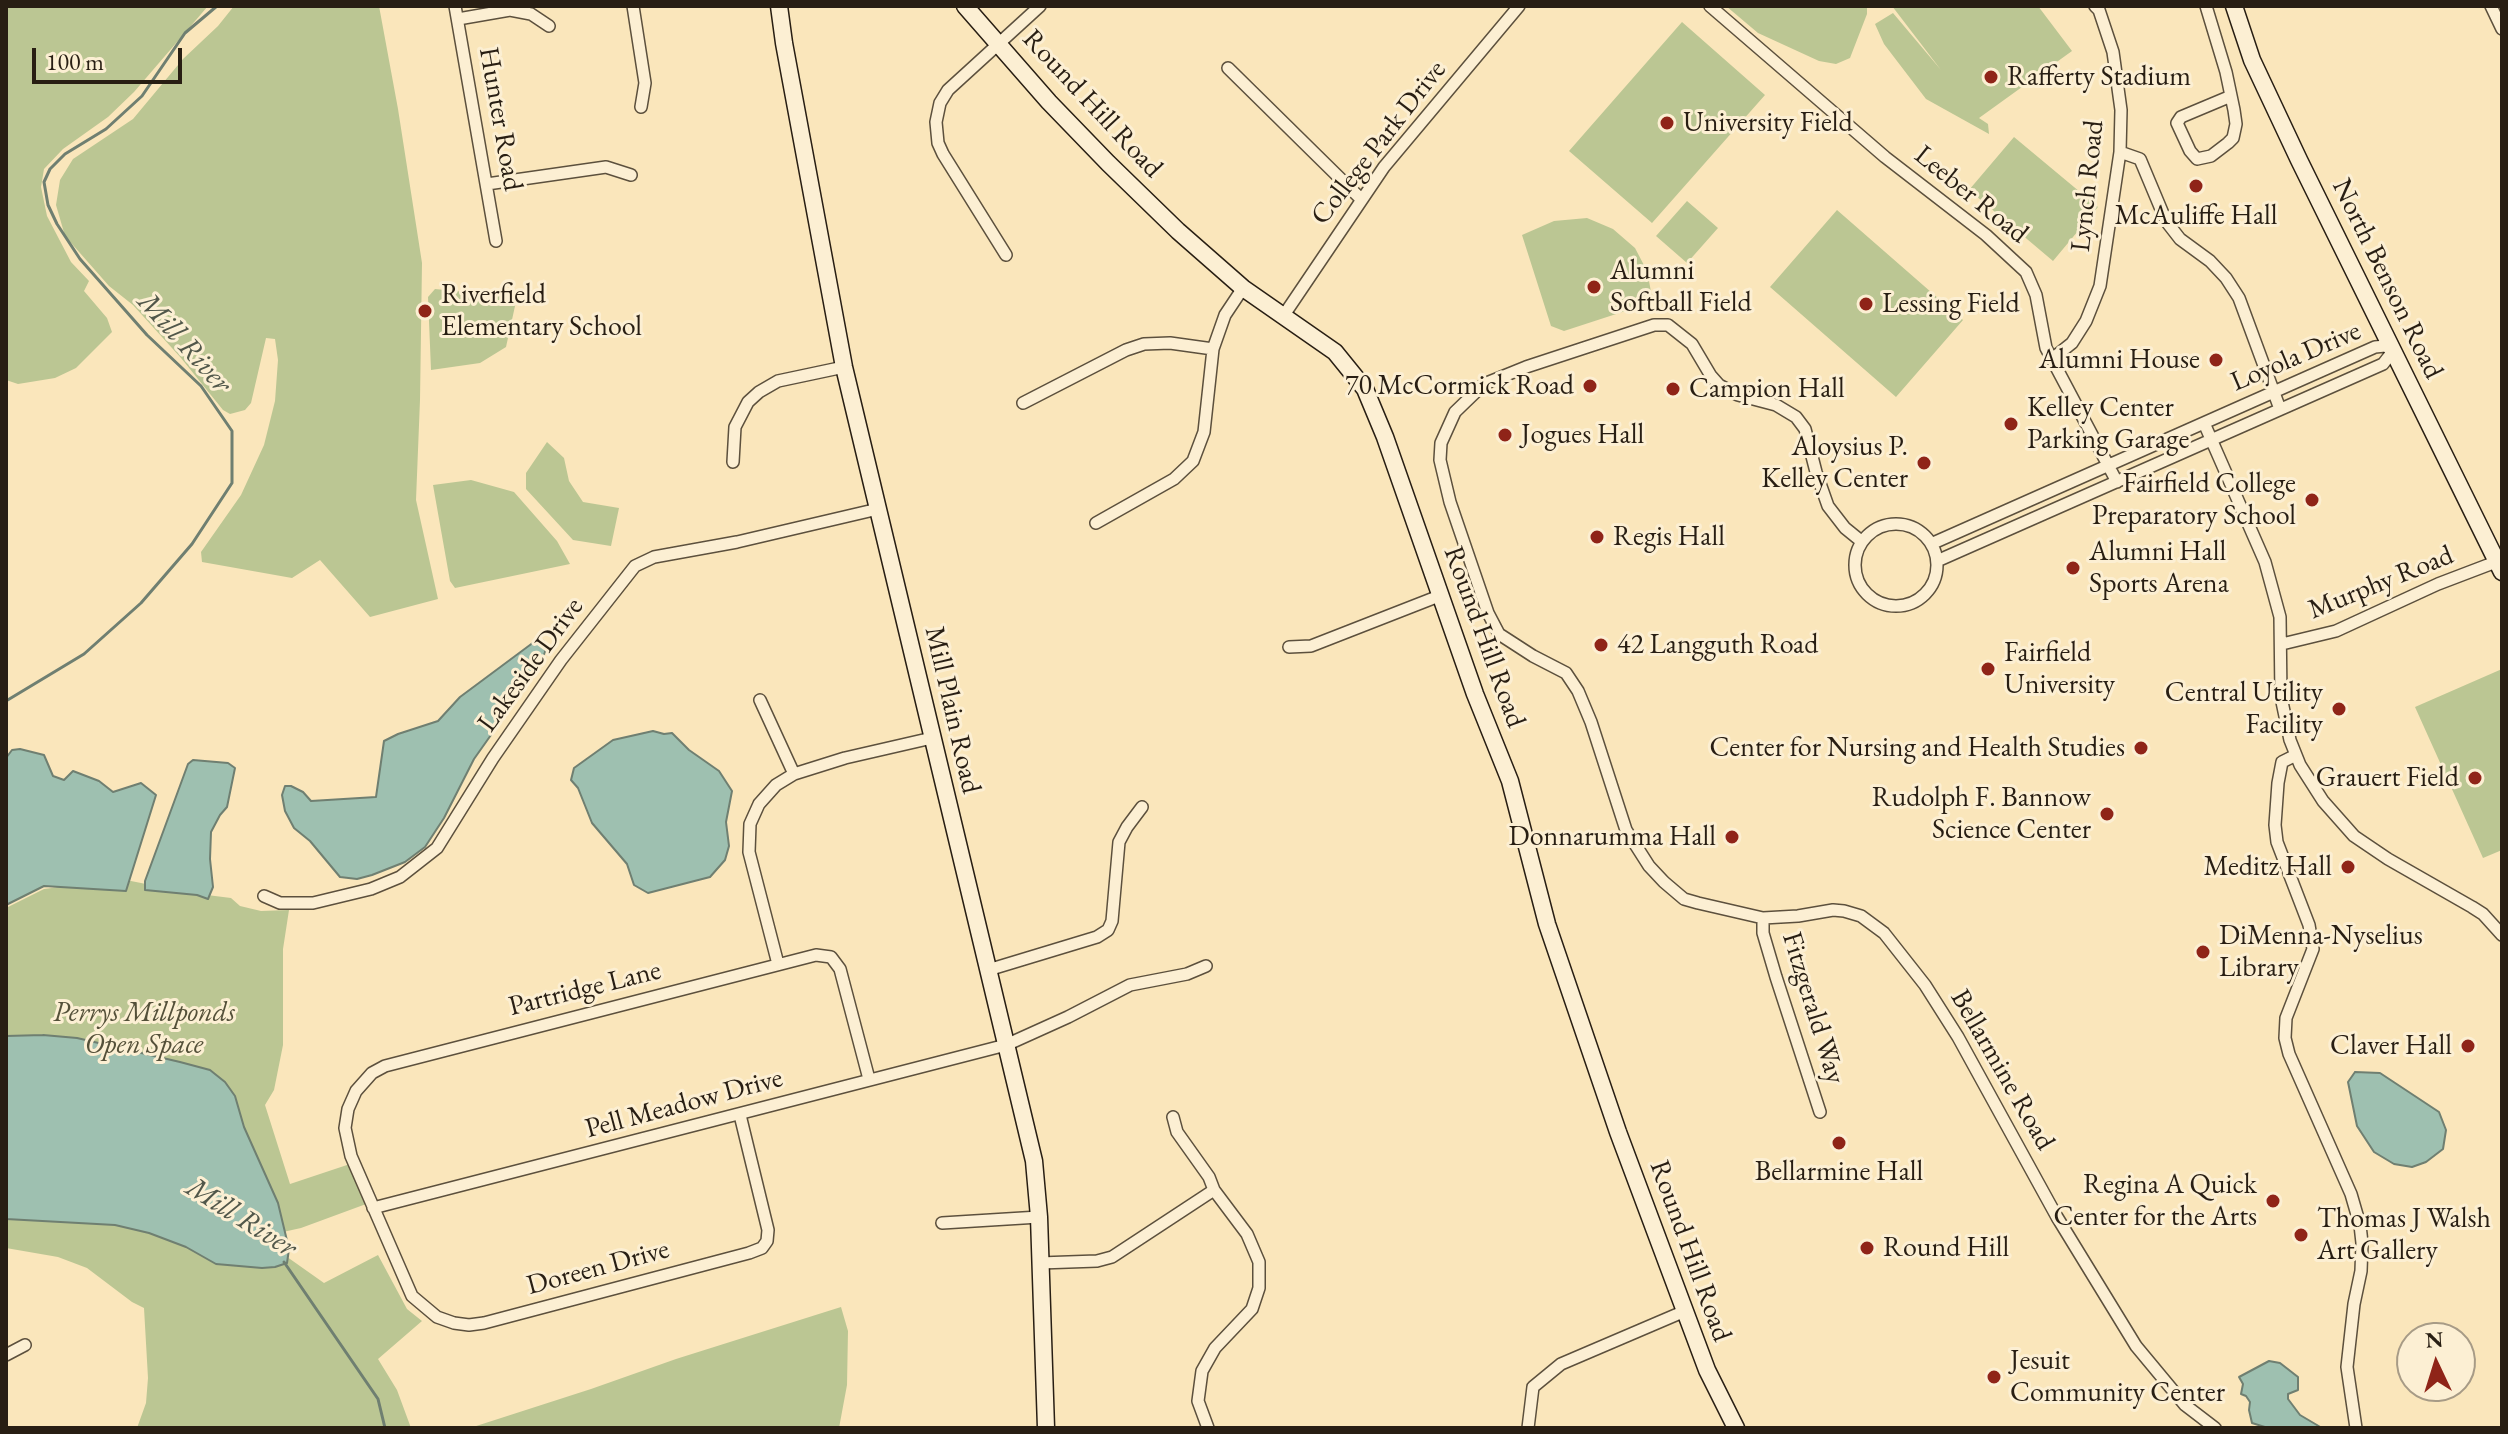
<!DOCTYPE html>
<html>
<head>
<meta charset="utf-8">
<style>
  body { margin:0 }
  #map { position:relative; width:2508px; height:1434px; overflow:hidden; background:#fae6bb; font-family:"EB Garamond",serif }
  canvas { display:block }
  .frame { position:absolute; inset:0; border:8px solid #281e13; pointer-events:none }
  .north { position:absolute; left:2396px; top:1322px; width:80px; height:80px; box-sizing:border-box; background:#fcefd3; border:2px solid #a79b86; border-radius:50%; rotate:356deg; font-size:22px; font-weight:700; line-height:32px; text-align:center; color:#281e13 }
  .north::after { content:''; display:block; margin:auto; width:28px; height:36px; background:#8f2418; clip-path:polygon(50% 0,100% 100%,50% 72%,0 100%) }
  .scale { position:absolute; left:32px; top:48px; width:150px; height:36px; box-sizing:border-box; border:4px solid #281e13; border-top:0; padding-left:10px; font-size:24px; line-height:28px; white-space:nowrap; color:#281e13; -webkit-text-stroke:6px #fcefd3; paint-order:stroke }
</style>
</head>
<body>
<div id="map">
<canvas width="2508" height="1434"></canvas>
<div class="frame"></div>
<div class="north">N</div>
<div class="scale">100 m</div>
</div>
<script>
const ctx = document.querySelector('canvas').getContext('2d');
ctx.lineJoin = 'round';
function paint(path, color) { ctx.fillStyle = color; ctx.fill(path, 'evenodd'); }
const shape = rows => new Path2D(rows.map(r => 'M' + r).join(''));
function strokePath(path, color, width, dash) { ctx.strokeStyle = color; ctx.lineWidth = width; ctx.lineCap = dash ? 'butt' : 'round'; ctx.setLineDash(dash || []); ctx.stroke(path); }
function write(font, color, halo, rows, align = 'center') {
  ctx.font = font + ' "EB Garamond",serif'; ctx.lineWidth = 6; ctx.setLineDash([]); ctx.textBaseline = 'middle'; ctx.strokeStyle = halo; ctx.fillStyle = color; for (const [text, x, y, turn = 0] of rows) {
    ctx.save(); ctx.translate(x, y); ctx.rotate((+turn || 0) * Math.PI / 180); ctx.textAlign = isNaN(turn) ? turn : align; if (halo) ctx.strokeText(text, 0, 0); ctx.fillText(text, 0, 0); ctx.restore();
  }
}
paint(shape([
  [6,6,208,6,134,92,108,117,63,149,44,169,41,187,47,216,71,262,89,281,84,291,107,318,112,332,76,368,55,378,18,384,6,380],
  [234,6,379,6,398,109,422,263,420,400,416,500,438,599,370,617,320,560,292,578,202,562,201,552,241,495,264,445,275,401,278,360,275,339,266,338,251,403,245,410,230,414,223,410,181,358,133,305,109,286,65,236,56,205,60,180,73,159,133,119,183,59,218,26],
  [1726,6,1867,6,1867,14,1850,58,1836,64,1819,61,1758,33],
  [1892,6,2038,6,2072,51,1979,118,1988,124,1989,134,1926,99,1884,44,1875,24,1893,13,1941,70],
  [1682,22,1765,95,1652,223,1569,151],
  [2014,137,2098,207,2053,261,1969,190],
  [1687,201,1718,228,1687,263,1656,236],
  [1837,210,1963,320,1896,397,1770,287],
  [1587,218,1613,229,1635,248,1647,271,1653,302,1564,331,1551,326,1522,235,1554,221],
  [435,289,517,297,506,347,480,363,431,370,428,297],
  [547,442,564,458,569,481,583,502,619,508,611,546,573,540,526,489,526,473],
  [471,480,514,492,557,541,570,564,455,588,450,581,433,485],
  [2502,669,2502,850,2483,858,2415,707],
  [121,879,191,893,231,898,240,906,261,911,289,910,283,949,283,1045,274,1090,265,1105,290,1184,359,1161,377,1200,301,1228,274,1234,273,1247,324,1283,378,1255,407,1309,422,1321,378,1359,397,1390,411,1428,137,1428,146,1403,148,1378,144,1308,132,1302,87,1268,58,1257,6,1248,6,908,44,889],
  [841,1307,848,1331,847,1385,839,1428,470,1428,591,1389,676,1359]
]), '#bbc693');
const water = shape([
  [538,639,544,641,545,652,539,667,474,759,444,818,425,847,405,862,372,875,357,879,340,877,310,841,294,828,285,811,282,795,285,786,291,786,303,792,311,801,376,797,384,741,398,734,438,721,460,697,538,639],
  [653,731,664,734,672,733,689,750,719,771,732,791,726,822,729,846,725,860,710,877,648,893,634,885,627,864,592,823,578,788,571,780,574,768,613,740,653,731],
  [20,749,44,755,53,776,64,780,73,771,99,781,113,792,141,783,156,795,126,891,44,886,6,905,6,758,12,750,20,749],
  [193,760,228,763,235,768,227,807,220,815,211,832,210,859,213,887,208,899,197,895,145,890,145,881,188,764,193,760],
  [43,1035,77,1038,180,1062,210,1070,225,1082,235,1096,244,1127,278,1203,289,1249,287,1263,275,1267,262,1268,216,1264,186,1247,149,1233,115,1225,6,1219,6,1036,43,1035],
  [2355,1072,2380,1073,2439,1112,2446,1130,2443,1149,2426,1162,2412,1167,2394,1164,2374,1152,2357,1126,2348,1082,2355,1072],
  [2269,1361,2280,1363,2298,1377,2298,1390,2288,1394,2288,1399,2300,1415,2322,1428,2268,1428,2252,1423,2249,1410,2250,1402,2246,1396,2241,1394,2243,1384,2239,1377,2269,1361]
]);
paint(water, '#9ec0b0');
strokePath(water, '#6f7f71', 2);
strokePath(shape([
  [6,701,84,654,141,603,192,544,232,483,232,431,201,386,147,335,80,259,57,224,48,205,44,182,50,169,65,154,106,129,142,96,185,33,217,6],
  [284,1262,378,1399,385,1428]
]), '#6f7f71', 3);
const minor = shape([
  [455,6,496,241],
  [633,6,645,83,641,107],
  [1710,6,1885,157,1986,235,2026,272,2036,295,2046,348,2117,482],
  [2206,6,2226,72,2234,110,2236,124,2233,138,2228,143,2211,156,2197,159,2190,151,2177,123,2181,117,2231,96],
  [2491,6,2502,29],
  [458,19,510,10,531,14,549,26],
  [1228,68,1361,199],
  [2120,152,2140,159,2166,221,2180,239,2210,261,2226,278,2239,298,2280,409],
  [487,184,606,167,631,175],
  [1006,255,943,154,938,143,936,122,940,103,948,90,1040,6],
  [1284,315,1384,167,1519,6],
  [2052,359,2072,343,2086,321,2100,286,2120,152,2121,110,2113,52,2099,10,2095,6],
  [1023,403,1126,350,1144,344,1170,343,1213,349],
  [2204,423,2265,562,2280,617,2281,697,2290,740,2296,755,2282,762,2278,783,2275,825,2277,842,2309,925,2313,949,2286,1018,2285,1038,2289,1054,2351,1194,2360,1225,2362,1243,2361,1271,2354,1304,2347,1367,2356,1428],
  [733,462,735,427,748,402,759,392,778,381,844,367],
  [1096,523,1174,479,1193,461,1204,432,1213,349,1225,315,1243,288],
  '1855 565a41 41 0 1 1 82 0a41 41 0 1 1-82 0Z',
  [1861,541,1845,528,1828,506,1816,472,1805,429,1796,417,1776,405,1738,395,1719,385,1711,376,1692,344,1668,325,1654,325,1526,367,1484,384,1455,412,1441,443,1440,460,1450,502,1488,613,1499,634,1533,656,1566,673,1578,691,1591,722,1626,830,1649,866,1664,882,1684,899,1698,903,1763,918,1798,916,1833,910,1844,911,1861,916,1884,933,1925,985,1958,1037,2057,1217,2136,1346,2185,1405,2215,1428],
  [1931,544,2375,347,2385,346,2394,350,2383,364,1937,561],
  [2282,644,2336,631,2438,584,2501,560],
  [1289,647,1311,646,1439,596],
  [760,700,794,774],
  [2296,755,2300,765,2323,801,2354,836,2388,859,2472,907,2483,914,2502,935],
  [264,896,280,903,313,903,371,889,400,877,437,848,493,758,561,660,635,566,654,557,737,542,878,509],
  [1763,918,1763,933,1776,977,1820,1112],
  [778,964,749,852,750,824,759,804,776,785,794,774,845,758,932,738],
  [988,970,1097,937,1108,930,1112,921,1119,842,1127,827,1142,807],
  [740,1115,768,1230,767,1241,762,1248,749,1253,484,1323,469,1325,454,1323,437,1317,412,1296,351,1156,345,1128,348,1109,356,1091,372,1073,385,1066,816,955,831,957,840,969,869,1079],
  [1173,1117,1177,1132,1209,1177,1214,1190,1247,1234,1259,1262,1259,1288,1252,1309,1215,1348,1202,1371,1198,1401,1208,1428],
  [373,1208,1006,1045,1068,1017,1130,985,1187,974,1206,966],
  [942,1223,1039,1217],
  [1040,1263,1097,1261,1112,1257,1214,1190],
  [6,1355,25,1345],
  [1528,1428,1533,1387,1561,1364,1685,1311]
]);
const secondary = shape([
  [779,6,784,43,844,367,1034,1161,1039,1217,1046,1428],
  [965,6,1049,102,1108,163,1178,231,1243,288,1335,352,1365,389,1385,437,1475,694,1510,781,1547,924,1618,1132,1707,1370,1736,1428],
  [2234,6,2252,60,2299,160,2502,572]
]);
strokePath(minor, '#5c503d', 14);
strokePath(secondary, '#281e13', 19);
strokePath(minor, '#fcefd3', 11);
strokePath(secondary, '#fcefd3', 16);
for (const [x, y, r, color] of [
  [1991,77,8,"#8f2418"],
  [1667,123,8,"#8f2418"],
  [2196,186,8,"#8f2418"],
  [1594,287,8,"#8f2418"],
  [1866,304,8,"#8f2418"],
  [425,311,8,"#8f2418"],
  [2216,360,8,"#8f2418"],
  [1590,386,8,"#8f2418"],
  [1673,389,8,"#8f2418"],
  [2011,424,8,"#8f2418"],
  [1505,435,8,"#8f2418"],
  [1924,463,8,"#8f2418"],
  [2312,500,8,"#8f2418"],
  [1597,537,8,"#8f2418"],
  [2073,568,8,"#8f2418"],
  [1601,645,8,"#8f2418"],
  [1988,669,8,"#8f2418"],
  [2339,709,8,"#8f2418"],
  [2141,748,8,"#8f2418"],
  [2475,778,8,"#8f2418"],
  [2107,814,8,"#8f2418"],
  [1732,837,8,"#8f2418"],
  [2348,867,8,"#8f2418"],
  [2203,952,8,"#8f2418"],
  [2468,1046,8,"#8f2418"],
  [1839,1143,8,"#8f2418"],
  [2273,1201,8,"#8f2418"],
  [2301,1235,8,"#8f2418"],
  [1867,1248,8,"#8f2418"],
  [1994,1377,8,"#8f2418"]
]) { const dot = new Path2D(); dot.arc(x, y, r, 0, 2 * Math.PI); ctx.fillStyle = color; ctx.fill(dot); strokePath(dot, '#fcefd3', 3); }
write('28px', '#281e13', '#fcefd3', [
  ["Rafferty Stadium",2007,77],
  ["University Field",1683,123],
  ["McAuliffe Hall",2196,216,"center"],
  ["Alumni",1610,271],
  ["Softball Field",1610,303],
  ["Riverfield",441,295],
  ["Elementary School",441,327],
  ["Lessing Field",1882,304],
  ["Alumni House",2200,360,"right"],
  ["70 McCormick Road",1574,386,"right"],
  ["Campion Hall",1689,389],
  ["Kelley Center",2027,408],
  ["Parking Garage",2027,440],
  ["Jogues Hall",1521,435],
  ["Aloysius P.",1908,447,"right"],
  ["Kelley Center",1908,479,"right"],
  ["Fairfield College",2296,484,"right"],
  ["Preparatory School",2296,516,"right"],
  ["Regis Hall",1613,537],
  ["Alumni Hall",2089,552],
  ["Sports Arena",2089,584],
  ["42 Langguth Road",1617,645],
  ["Fairfield",2004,653],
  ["University",2004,685],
  ["Central Utility",2323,693,"right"],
  ["Facility",2323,725,"right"],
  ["Center for Nursing and Health Studies",2125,748,"right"],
  ["Grauert Field",2459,778,"right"],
  ["Rudolph F. Bannow",2091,798,"right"],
  ["Science Center",2091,830,"right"],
  ["Donnarumma Hall",1716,837,"right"],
  ["Meditz Hall",2332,867,"right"],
  ["DiMenna-Nyselius",2219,936],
  ["Library",2219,968],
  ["Claver Hall",2452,1046,"right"],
  ["Bellarmine Hall",1839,1172,"center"],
  ["Regina A Quick",2257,1185,"right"],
  ["Center for the Arts",2257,1217,"right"],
  ["Thomas J Walsh",2317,1219],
  ["Art Gallery",2317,1251],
  ["Round Hill",1883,1248],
  ["Jesuit",2010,1361],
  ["Community Center",2010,1393]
], 'left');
write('28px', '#281e13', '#fcefd3', [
  ["Round Hill Road",1092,104,47],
  ["Hunter Road",500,119,80],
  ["College Park Drive",1379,143,-52],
  ["Lynch Road",2088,186,-84],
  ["Leeber Road",1971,195,39],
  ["North Benson Road",2387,279,64],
  ["Loyola Drive",2296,357,-23],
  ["Murphy Road",2381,583,-22],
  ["Round Hill Road",1484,637,70],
  ["Lakeside Drive",531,665,-54],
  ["Mill Plain Road",952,710,77],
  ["Partridge Lane",585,989,-14],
  ["Fitzgerald Way",1813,1008,73],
  ["Bellarmine Road",2002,1070,60],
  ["Pell Meadow Drive",684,1104,-15],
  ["Round Hill Road",1690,1251,70],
  ["Doreen Drive",598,1268,-15]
]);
write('italic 28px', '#545039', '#fcefd3', [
  ["Perrys Millponds",144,1013],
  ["Open Space",144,1045]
]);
write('italic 30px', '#51574a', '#fcefd3', [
  ["Mill River",184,343,48],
  ["Mill River",241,1218,32]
]);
</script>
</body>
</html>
